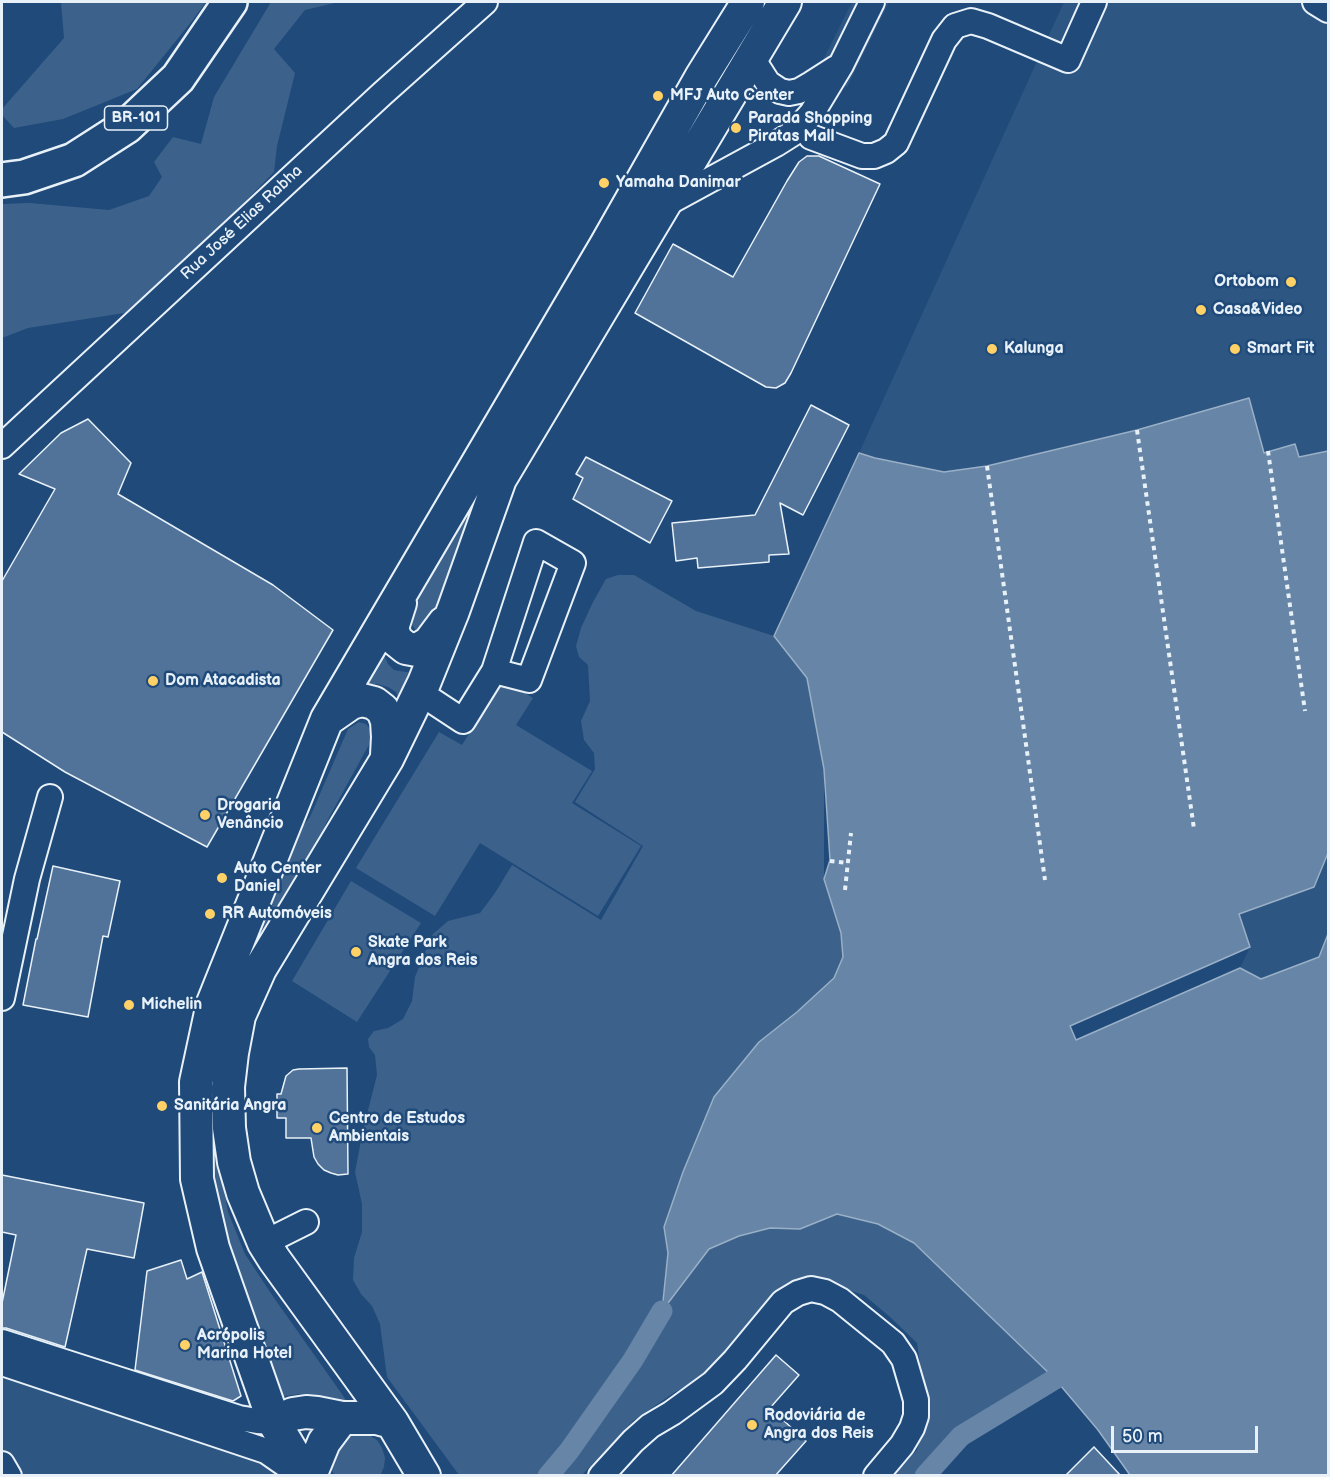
<!DOCTYPE html>
<html>
<head>
<meta charset="utf-8">
<style>
  body { margin:0 }
  #map { position:relative; width:1330px; height:1477px; overflow:hidden; background:#1f4a7a; font-family:"Balsamiq Sans",sans-serif }
  canvas { display:block }
  .frame { position:absolute; inset:0; border:3px solid #e8f1f8; pointer-events:none }
  .scale { position:absolute; left:1111px; top:1426px; width:147px; height:27px; box-sizing:border-box; border:3px solid #e8f1f8; border-top:0; padding-left:8px; font-size:18px; line-height:21px; white-space:nowrap; color:#e8f1f8; -webkit-text-stroke:4px #1f4a7a; paint-order:stroke }
</style>
</head>
<body>
<div id="map">
<canvas width="1330" height="1477"></canvas>
<div class="frame"></div>
<div class="scale">50 m</div>
</div>
<script>
const ctx = document.querySelector('canvas').getContext('2d');
ctx.lineJoin = 'round';
function paint(path, color) { ctx.fillStyle = color; ctx.fill(path, 'evenodd'); }
const shape = rows => new Path2D(rows.map(r => 'M' + r).join(''));
function strokePath(path, color, width, dash) { ctx.strokeStyle = color; ctx.lineWidth = width; ctx.lineCap = dash ? 'butt' : 'round'; ctx.setLineDash(dash || []); ctx.stroke(path); }
function write(font, color, halo, rows, align = 'center') {
  ctx.font = font + ' "Balsamiq Sans",sans-serif'; ctx.lineWidth = 5; ctx.setLineDash([]); ctx.textBaseline = 'middle'; ctx.strokeStyle = halo; ctx.fillStyle = color; for (const [text, x, y, turn = 0] of rows) {
    ctx.save(); ctx.translate(x, y); ctx.rotate((+turn || 0) * Math.PI / 180); ctx.textAlign = isNaN(turn) ? turn : align; if (halo) ctx.strokeText(text, 0, 0); ctx.fillText(text, 0, 0); ctx.restore();
  }
}
paint(shape([
  [852,2,889,2,847,87,816,74],
  [1064,2,1328,2,1328,451,1298,457,1295,444,1263,453,1249,398,1137,430,987,466,944,472,875,458,859,453],
  [1328,853,1328,934,1319,957,1261,979,1240,968,1250,947,1239,914,1314,887],
  [2,1363,302,1476,2,1476]
]), '#2e5683');
paint(shape([
  [61,2,206,2,192,21,137,89,63,119,14,128,2,115,2,109,64,38],
  [271,2,339,2,305,10,274,49,295,73,277,146,274,172,137,311,28,328,2,338,2,204,30,203,109,210,149,196,162,177,154,162,173,137,201,144,214,97],
  [756,14,749,41,431,626,424,631,416,631,411,623,411,616,459,512],
  [618,575,634,575,696,611,774,636,807,678,824,769,824,879,841,933,843,957,834,978,797,1012,759,1042,664,1227,668,1253,662,1309,709,1249,739,1236,770,1228,801,1229,837,1214,878,1224,914,1243,1055,1379,961,1436,925,1475,895,1475,917,1450,927,1413,917,1343,890,1317,864,1295,823,1282,796,1280,763,1305,705,1375,672,1394,633,1421,582,1475,459,1475,387,1377,380,1324,372,1306,361,1294,353,1280,354,1258,362,1232,362,1204,355,1172,363,1130,377,1075,375,1055,369,1047,368,1039,374,1031,388,1028,403,1019,412,1001,415,977,432,935,448,921,480,913,495,893,512,865,601,920,643,846,575,802,595,769,594,753,584,740,581,721,590,701,588,665,579,657,576,646,581,628,593,602,606,579],
  [381,648,388,664,394,670,412,673,400,703,396,692,388,687,377,684,367,685,358,689],
  [503,679,533,698,516,725,592,771,572,803,641,846,598,916,480,843,435,916,356,868,439,732,462,745],
  [359,722,366,724,371,730,371,741,326,823,310,869,226,1016,297,833,310,817,348,729],
  [351,881,421,923,357,1022,292,981],
  [215,1085,219,1165,228,1212,245,1254,272,1295,351,1407,318,1395,299,1394,279,1397,232,1262,210,1169,209,1125],
  [360,1432,369,1435,377,1440,382,1448,385,1458,384,1467,380,1476,334,1475,331,1467,332,1450,350,1433]
]), '#3c628c');
const water = shape([
  [1249,398,1264,453,1295,444,1299,457,1328,451,1328,853,1314,887,1239,914,1250,947,1070,1026,1076,1040,1240,968,1261,979,1319,957,1328,934,1328,1475,1130,1475,1098,1430,1055,1379,914,1243,878,1224,837,1214,800,1229,770,1228,739,1236,709,1249,662,1311,668,1253,664,1227,683,1172,714,1097,759,1042,797,1012,834,978,843,957,841,933,824,879,830,860,824,769,807,678,774,636,859,453,875,458,944,472,987,466,1137,430,1249,398]
]);
paint(water, '#6685a7');
strokePath(water, '#9ab0c7', 1.5);
strokePath(shape([
  [548,1476,569,1451,633,1360,662,1311],
  [925,1476,961,1436,1055,1379]
]), '#6685a7', 21);
const building = shape([
  [807,156,819,156,880,184,791,373,785,383,776,388,766,387,635,313,673,244,733,277,787,181,799,162,807,156],
  [811,405,849,425,803,515,780,503,789,554,769,555,769,562,698,568,697,558,676,561,672,523,755,515,811,405],
  [88,419,131,463,118,494,273,585,333,630,207,847,65,772,2,732,2,581,55,489,19,474,61,433,88,419],
  [586,457,672,501,650,543,573,499,583,478,576,474,586,457],
  [53,866,120,881,108,937,103,936,88,1017,23,1005,36,939,37,939,53,866],
  [347,1068,348,1174,338,1175,331,1173,324,1170,318,1164,314,1157,311,1138,286,1138,286,1118,277,1118,277,1094,281,1094,286,1076,293,1070,299,1069,347,1068],
  [2,1175,144,1203,134,1258,87,1249,65,1347,6,1328,2,1328,2,1303,16,1235,2,1232,2,1175],
  [181,1260,187,1279,202,1272,241,1396,233,1401,135,1370,147,1271,181,1260],
  [776,1355,799,1375,770,1408,806,1441,775,1476,671,1476,776,1355],
  [1094,1447,1121,1476,1065,1476,1094,1447]
]);
paint(building, '#517399');
strokePath(building, '#e8f1f8', 1.5);
const minor = shape([
  [1315,2,1328,10],
  [752,58,768,83,780,91,789,93,799,91,811,84,836,68],
  [811,137,862,156,874,156,886,151,896,143,944,40,955,26,971,21,988,26,1068,60,1094,2],
  [662,206,776,144,795,132,812,113,841,65,872,2],
  [2,446,382,94,485,2],
  [419,692,463,721,494,671,536,542,573,563,529,680,494,671],
  [2,998,27,879,50,797],
  [264,1243,306,1222],
  [2,1342,239,1418,257,1421,274,1422],
  [2,1363,266,1451,302,1476],
  [2,1464,9,1476],
  [601,1476,633,1441,650,1426,672,1413,713,1383,735,1360,783,1302,798,1293,811,1289,825,1292,840,1300,893,1343,904,1359,916,1400,916,1416,912,1428,902,1445,876,1476]
]);
const major = shape([
  [400,603,392,628,396,640,406,648,417,650,429,643,444,623],
  [328,719,351,703,362,700,374,703,383,710,387,721,388,737,387,755],
  [274,1422,293,1414,306,1412,317,1413,342,1418],
  [306,1476,274,1422,213,1248,197,1179,196,1082,213,1003,327,719,606,245,702,76,748,2],
  [310,1476,324,1442,342,1418,377,1418,392,1422],
  [424,1476,392,1422,274,1259,264,1243,243,1193,234,1162,229,1128,228,1087,232,1053,239,1016,260,969,387,759,424,683,453,611,500,479,785,2]
]);
const highway = shape([
  [2,180,24,177,74,160,127,126,178,78,230,2]
]);
strokePath(minor, '#e8f1f8', 28);
strokePath(major, '#e8f1f8', 36);
strokePath(highway, '#e8f1f8', 38);
strokePath(shape([
  [1137,430,1194,829],
  [1268,451,1305,711],
  [987,466,1045,880],
  [830,861,848,863],
  [845,890,851,833]
]), '#e8f1f8', 4, [4.5, 4.5]);
strokePath(minor, '#1f4a7a', 24);
strokePath(major, '#1f4a7a', 32);
strokePath(highway, '#1f4a7a', 33);
for (const [x, y, r, color] of [
  [658,96,6,"#ffd166"],
  [736,128,6,"#ffd166"],
  [604,183,6,"#ffd166"],
  [1291,282,6,"#ffd166"],
  [1201,310,6,"#ffd166"],
  [992,349,6,"#ffd166"],
  [1235,349,6,"#ffd166"],
  [153,681,6,"#ffd166"],
  [205,815,6,"#ffd166"],
  [222,878,6,"#ffd166"],
  [210,914,6,"#ffd166"],
  [356,952,6,"#ffd166"],
  [129,1005,6,"#ffd166"],
  [162,1106,6,"#ffd166"],
  [317,1128,6,"#ffd166"],
  [185,1345,6,"#ffd166"],
  [752,1425,6,"#ffd166"]
]) { const dot = new Path2D(); dot.arc(x, y, r, 0, 2 * Math.PI); ctx.fillStyle = color; ctx.fill(dot); strokePath(dot, '#1f4a7a', 2); }
for (const [x, y, w] of [
  [136,118,63]
]) { const box = new Path2D(); box.roundRect(x - w / 2, y - 12, w, 24, 4.5); ctx.fillStyle = '#1f4a7a'; ctx.fill(box); strokePath(box, '#e8f1f8', 1.5); }
write('bold 15px', '#e8f1f8', null, [
  ["BR-101",136,118]
]);
write('bold 16px', '#e8f1f8', '#1f4a7a', [
  ["MFJ Auto Center",670,96],
  ["Parada Shopping",748,119],
  ["Piratas Mall",748,137],
  ["Yamaha Danimar",616,183],
  ["Ortobom",1279,282,"right"],
  ["Casa&Video",1213,310],
  ["Kalunga",1004,349],
  ["Smart Fit",1247,349],
  ["Dom Atacadista",165,681],
  ["Drogaria",217,806],
  ["Venâncio",217,824],
  ["Auto Center",234,869],
  ["Daniel",234,887],
  ["RR Automóveis",222,914],
  ["Skate Park",368,943],
  ["Angra dos Reis",368,961],
  ["Michelin",141,1005],
  ["Sanitária Angra",174,1106],
  ["Centro de Estudos",329,1119],
  ["Ambientais",329,1137],
  ["Acrópolis",197,1336],
  ["Marina Hotel",197,1354],
  ["Rodoviária de",764,1416],
  ["Angra dos Reis",764,1434]
], 'left');
write('16px', '#e8f1f8', '#1f4a7a', [
  ["Rua José Elias Rabha",242,223,-43]
]);
</script>
</body>
</html>
